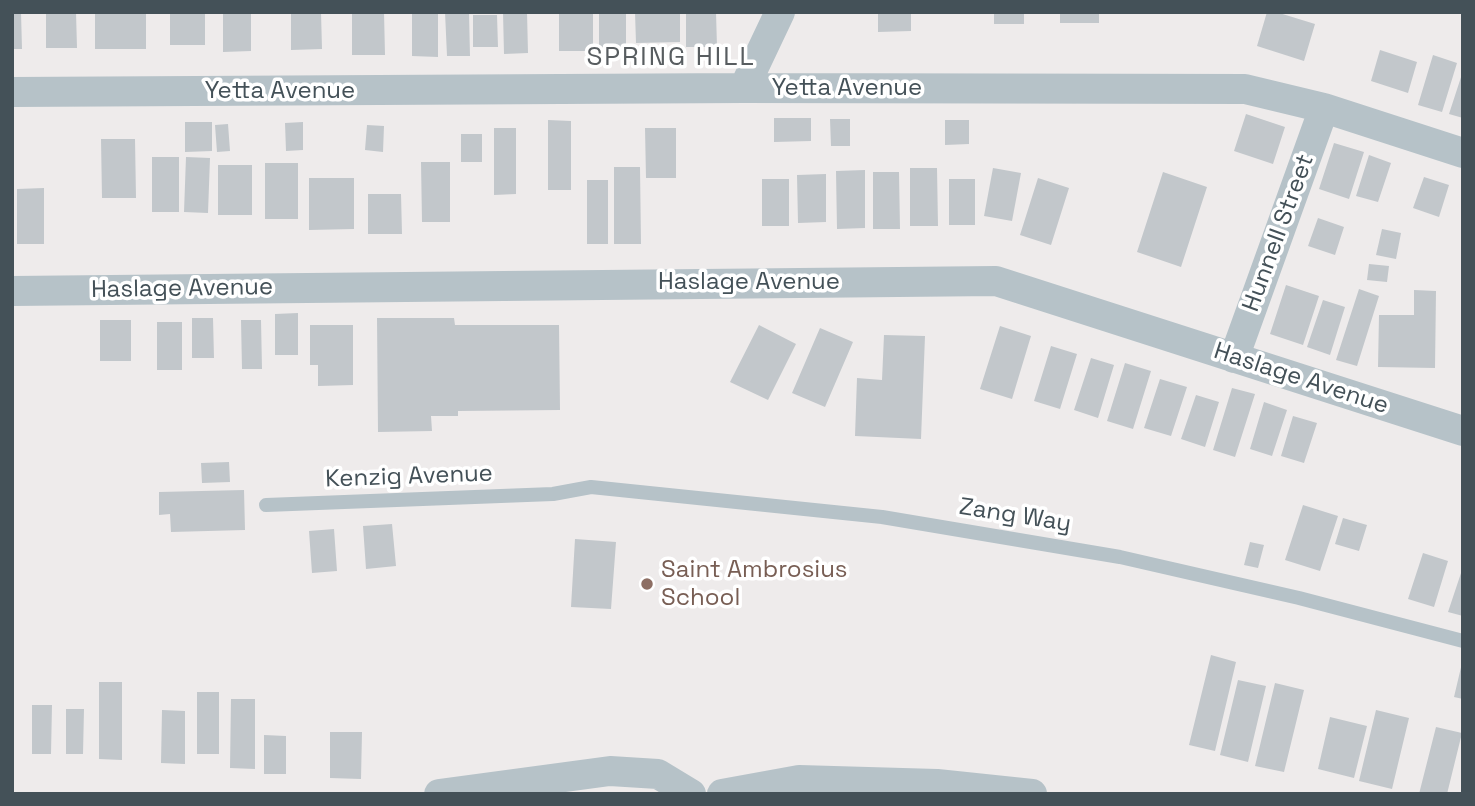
<!DOCTYPE html>
<html>
<head>
<meta charset="utf-8">
<style>
  body { margin:0 }
  #map { position:relative; width:1475px; height:806px; overflow:hidden; background:#eeebeb; font-family:"Space Grotesk",sans-serif }
  canvas { display:block }
  .frame { position:absolute; inset:0; border:14px solid #445158; pointer-events:none }
</style>
</head>
<body>
<div id="map">
<canvas width="1475" height="806"></canvas>
<div class="frame"></div>
</div>
<script>
const ctx = document.querySelector('canvas').getContext('2d');
ctx.lineJoin = 'round';
function paint(path, color) { ctx.fillStyle = color; ctx.fill(path, 'evenodd'); }
const shape = rows => new Path2D(rows.map(r => 'M' + r).join(''));
function strokePath(path, color, width, dash) { ctx.strokeStyle = color; ctx.lineWidth = width; ctx.lineCap = dash ? 'butt' : 'round'; ctx.setLineDash(dash || []); ctx.stroke(path); }
function write(font, color, halo, rows, align = 'center') {
  ctx.font = font + ' "Space Grotesk",sans-serif'; ctx.lineWidth = 7; ctx.setLineDash([]); ctx.textBaseline = 'middle'; ctx.strokeStyle = halo; ctx.fillStyle = color; for (const [text, x, y, turn = 0] of rows) {
    ctx.save(); ctx.translate(x, y); ctx.rotate((+turn || 0) * Math.PI / 180); ctx.textAlign = isNaN(turn) ? turn : align; if (halo) ctx.strokeText(text, 0, 0); ctx.fillText(text, 0, 0); ctx.restore();
  }
}
paint(shape([
  [12,12,21,12,22,49,12,49],
  [46,12,76,12,77,48,46,48],
  [95,12,146,12,146,49,95,49],
  [170,12,205,12,205,45,170,45],
  [223,12,251,12,251,51,223,52],
  [291,12,321,12,322,49,291,50],
  [352,12,384,12,385,55,352,55],
  [412,12,438,12,438,57,412,56],
  [445,12,469,12,470,56,447,56],
  [503,12,527,12,528,53,504,54],
  [559,12,593,12,593,51,559,51],
  [599,12,626,12,626,49,599,49],
  [635,12,680,12,680,42,636,43],
  [686,12,716,12,717,47,686,47],
  [878,12,911,12,911,31,878,32],
  [994,12,1024,12,1024,24,994,24],
  [1060,12,1099,12,1099,23,1060,23],
  [1267,12,1276,12,1315,24,1304,61,1257,46],
  [473,15,497,15,498,47,473,47],
  [1380,50,1417,62,1408,93,1371,81],
  [1433,55,1457,63,1442,112,1418,105],
  [1462,74,1463,74,1463,118,1449,114],
  [1246,114,1285,127,1273,164,1234,151],
  [774,118,811,118,811,141,774,142],
  [830,119,850,119,850,146,831,146],
  [548,120,571,121,571,190,548,190],
  [945,120,969,120,969,144,945,145],
  [185,122,212,122,212,151,185,152],
  [303,122,303,150,286,151,285,123],
  [228,124,230,151,217,152,215,125],
  [367,125,384,126,383,152,365,150],
  [494,128,516,128,516,194,494,195],
  [645,128,676,128,676,178,646,178],
  [461,134,482,134,482,162,461,162],
  [101,139,135,139,136,198,102,198],
  [1334,143,1364,152,1349,199,1319,189],
  [1369,155,1391,163,1378,202,1356,196],
  [152,157,179,157,179,212,152,212],
  [186,157,210,158,208,213,184,212],
  [421,162,450,162,450,222,422,222],
  [265,163,298,163,298,219,265,219],
  [218,165,252,165,252,215,218,215],
  [614,167,640,167,641,244,614,244],
  [910,168,937,168,938,226,910,226],
  [993,168,1021,173,1012,221,984,216],
  [865,170,865,228,837,229,836,171],
  [873,172,899,172,900,229,873,229],
  [1163,172,1207,187,1181,267,1137,252],
  [826,174,826,222,798,223,797,175],
  [1424,177,1449,185,1439,217,1413,208],
  [309,178,354,178,354,229,309,230],
  [1038,178,1069,188,1051,245,1020,235],
  [762,179,789,179,789,226,762,226],
  [949,179,975,179,975,225,949,225],
  [587,180,608,180,608,244,587,244],
  [44,188,44,244,17,244,17,189],
  [368,194,401,194,402,234,368,234],
  [1318,218,1344,227,1335,255,1308,246],
  [1382,229,1401,233,1396,259,1376,255],
  [1369,264,1389,266,1387,282,1367,280],
  [1286,285,1319,296,1303,345,1270,334],
  [1359,289,1379,296,1357,366,1336,360],
  [1414,290,1436,291,1435,368,1378,367,1379,315,1414,315],
  [1323,300,1345,307,1330,355,1307,347],
  [298,313,298,355,275,355,275,314],
  [192,318,213,318,214,358,192,358],
  [377,318,454,318,455,325,559,325,560,410,458,411,458,416,431,416,432,431,378,432],
  [100,320,131,320,131,361,100,361],
  [241,320,261,320,262,369,242,369],
  [157,322,182,322,182,370,157,370],
  [310,325,353,325,353,385,318,386,318,365,310,365],
  [759,325,796,344,768,400,730,382],
  [1000,326,1031,336,1012,399,980,389],
  [820,328,853,342,825,407,792,393],
  [884,335,925,336,921,439,855,436,857,378,882,380],
  [1051,346,1077,354,1060,409,1034,401],
  [1091,358,1114,365,1098,418,1074,410],
  [1125,363,1151,371,1133,429,1107,421],
  [1160,379,1187,387,1171,436,1144,428],
  [1232,388,1255,394,1235,457,1213,450],
  [1196,395,1219,402,1205,447,1181,439],
  [1264,402,1287,410,1272,456,1250,449],
  [1293,416,1317,423,1304,463,1281,456],
  [229,462,230,482,202,483,201,463],
  [244,490,245,530,171,532,170,514,159,515,159,492],
  [1303,505,1338,516,1320,571,1285,560],
  [1343,518,1367,525,1359,551,1335,544],
  [392,524,396,566,366,569,363,526],
  [334,529,337,571,312,573,309,531],
  [575,539,616,542,611,609,571,607],
  [1250,542,1264,545,1258,568,1244,565],
  [1423,553,1448,561,1434,607,1408,599],
  [1463,567,1463,616,1448,612],
  [1211,655,1236,662,1215,751,1189,745],
  [1462,663,1463,664,1463,699,1454,697],
  [1238,680,1266,686,1248,762,1220,755],
  [99,682,122,682,122,760,99,759],
  [1275,683,1304,690,1284,772,1255,766],
  [197,692,219,692,219,754,197,754],
  [231,699,255,699,255,769,230,768],
  [32,705,52,705,51,754,32,754],
  [66,709,84,709,83,754,66,754],
  [162,710,185,711,185,764,161,763],
  [1376,710,1409,718,1392,789,1359,781],
  [1330,717,1367,726,1354,778,1318,769],
  [1436,727,1462,733,1447,794,1419,794],
  [330,732,362,732,361,779,330,778],
  [264,735,286,736,286,774,264,774]
]), '#c2c7cb');
strokePath(shape([
  [266,505,553,494,591,487,882,517,1120,557,1299,598,1463,641]
]), '#b6c2c8', 14);
strokePath(shape([
  [744,88,780,12],
  [12,92,744,88,1245,89,1324,108,1463,153],
  [12,291,996,281,1463,431],
  [1234,358,1324,108],
  [439,794,610,771,658,774,691,794],
  [722,794,799,780,937,784,1032,794]
]), '#b6c2c8', 30);
for (const [x, y, r, color] of [
  [647,584,7,"#8d6e63"]
]) { const dot = new Path2D(); dot.arc(x, y, r, 0, 2 * Math.PI); ctx.fillStyle = color; ctx.fill(dot); strokePath(dot, '#fff', 2.5); }
write('24px', '#445158', '#fff', [
  ["Yetta Avenue",847,88],
  ["Yetta Avenue",280,91],
  ["Hunnell Street",1279,233,-70],
  ["Haslage Avenue",749,282],
  ["Haslage Avenue",182,289,-1],
  ["Haslage Avenue",1301,379,18],
  ["Kenzig Avenue",409,477,-2],
  ["Zang Way",1015,516,9]
]);
write('24px', '#785e54', '#fff', [
  ["Saint Ambrosius",661,570],
  ["School",661,598]
], 'left');
ctx.letterSpacing = '2px';
write('26px', '#585d60', '#fff', [
  ["SPRING HILL",671,58]
]);
ctx.letterSpacing = '0px';
</script>
</body>
</html>
